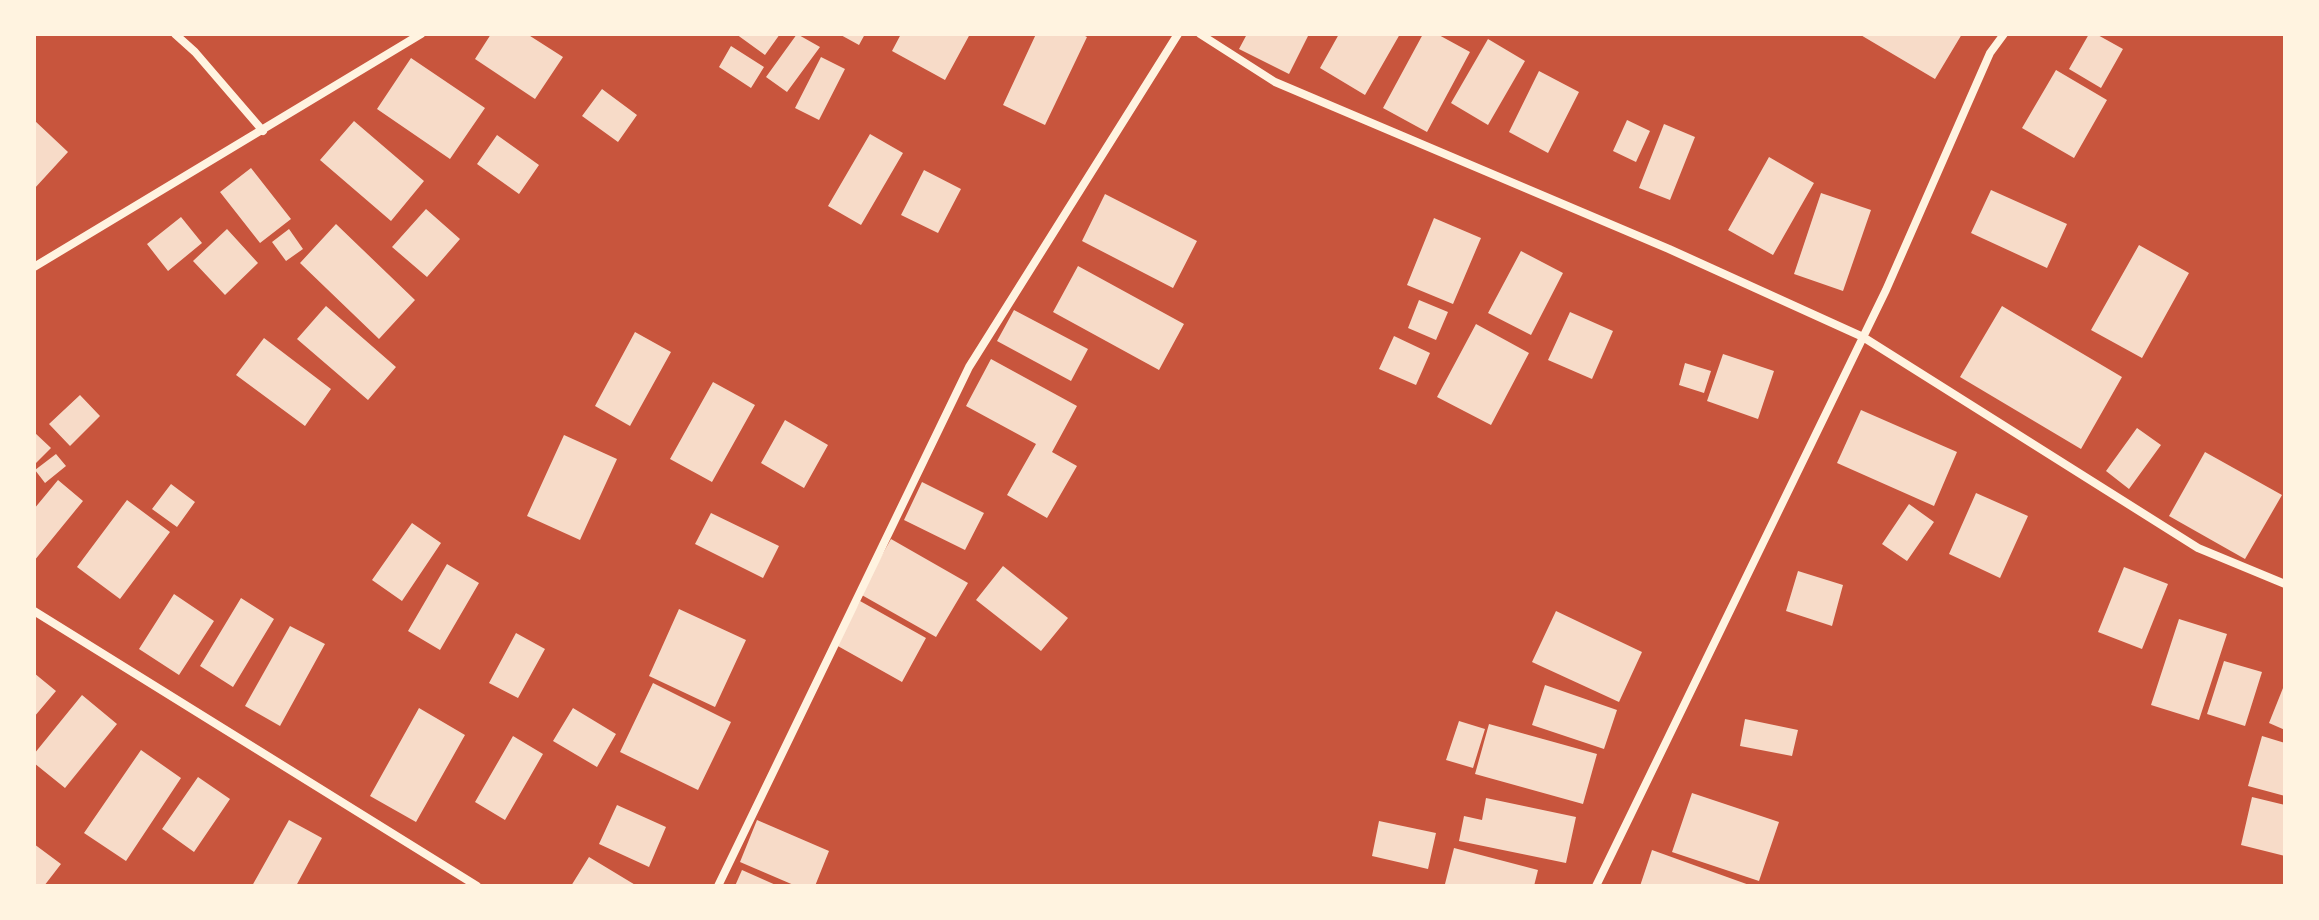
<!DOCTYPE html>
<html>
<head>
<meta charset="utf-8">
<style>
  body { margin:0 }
  #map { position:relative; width:2319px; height:920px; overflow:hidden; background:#c8553d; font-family:"Asap Condensed",sans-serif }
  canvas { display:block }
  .frame { position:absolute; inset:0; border:36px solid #fff3e0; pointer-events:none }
</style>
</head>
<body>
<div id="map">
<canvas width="2319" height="920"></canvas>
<div class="frame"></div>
</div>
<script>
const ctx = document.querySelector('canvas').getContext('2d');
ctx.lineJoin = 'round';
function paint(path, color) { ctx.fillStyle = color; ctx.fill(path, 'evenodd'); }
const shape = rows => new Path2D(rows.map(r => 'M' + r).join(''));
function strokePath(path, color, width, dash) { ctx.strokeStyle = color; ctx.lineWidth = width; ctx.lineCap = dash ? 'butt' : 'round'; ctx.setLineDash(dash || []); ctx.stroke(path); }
paint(shape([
  [491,34,527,34,563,57,535,99,475,59],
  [736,34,780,34,765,55],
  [797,34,820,47,787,92,766,77],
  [839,34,865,34,859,45],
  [901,34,970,34,945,80,892,51],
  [1036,34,1081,34,1087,37,1045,125,1003,105],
  [1247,34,1309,34,1289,74,1239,49],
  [1339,34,1400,34,1365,95,1320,68],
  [1423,34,1437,34,1470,52,1427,132,1383,108],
  [1859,34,1962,34,1935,79],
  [2089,34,2096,34,2123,49,2101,88,2069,69],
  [1488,39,1525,61,1488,125,1451,103],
  [731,46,764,67,751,88,719,67],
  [821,57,845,69,819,120,795,108],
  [411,58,485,108,450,159,377,109],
  [2056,70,2107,100,2074,158,2022,128],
  [1539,71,1579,92,1548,153,1509,132],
  [602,89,637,115,618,142,582,116],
  [34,120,68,152,34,189],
  [1627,120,1650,131,1636,162,1613,151],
  [354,121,424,181,391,221,320,160],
  [1664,124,1695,137,1670,200,1639,188],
  [870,134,903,153,861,225,828,206],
  [497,135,539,165,519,194,477,164],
  [1769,157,1814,183,1773,255,1728,230],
  [251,168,291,219,260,243,220,192],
  [924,170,961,189,938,233,901,215],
  [1991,190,2067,224,2047,268,1971,233],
  [1821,193,1871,210,1843,291,1794,274],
  [1105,194,1197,241,1173,288,1082,241],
  [426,209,460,239,427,277,392,247],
  [181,217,202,243,168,271,147,244],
  [1434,218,1481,238,1453,304,1407,285],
  [336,224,415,300,379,339,300,263],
  [227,229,258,263,225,295,193,261],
  [289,229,303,249,286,261,272,242],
  [2139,245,2189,273,2142,358,2091,330],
  [1521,251,1563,273,1531,335,1488,313],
  [1078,266,1184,324,1159,370,1053,312],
  [1419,300,1448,312,1436,340,1408,328],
  [326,306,396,367,368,400,297,339],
  [2002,306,2122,377,2081,449,1960,377],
  [1014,310,1088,349,1071,381,997,341],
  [1570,312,1613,331,1592,379,1548,360],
  [1476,324,1529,353,1491,425,1437,397],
  [635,332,671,352,630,426,595,406],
  [1394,336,1430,353,1416,385,1379,369],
  [264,338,331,389,305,426,236,375],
  [1723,354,1774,371,1758,419,1707,401],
  [991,359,1077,406,1052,452,1077,466,1047,518,1007,495,1036,444,966,406],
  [1685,363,1711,371,1704,393,1679,385],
  [713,382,755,405,712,482,670,459],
  [80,395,100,416,70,446,49,424],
  [1861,410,1957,452,1934,506,1837,463],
  [785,420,828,445,804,488,761,463],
  [2137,428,2161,445,2129,489,2106,471],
  [34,432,51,448,34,465],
  [564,435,617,459,580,540,527,516],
  [2205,452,2282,495,2245,559,2169,516],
  [56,454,66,466,45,483,35,470],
  [58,480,83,501,34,561,34,509],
  [922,482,984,513,965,550,904,520],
  [171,484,195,502,177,527,152,509],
  [1976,493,2028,516,2000,578,1949,554],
  [127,500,170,532,120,599,77,567],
  [1909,504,1934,522,1907,561,1882,544],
  [711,513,779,546,763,578,695,544],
  [412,523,441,543,402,601,372,580],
  [891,539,968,583,936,637,860,594],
  [447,564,479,583,440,650,408,631],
  [1003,566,1068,618,1041,651,976,600],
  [2124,567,2168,584,2142,649,2098,632],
  [1798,571,1843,585,1832,626,1786,611],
  [174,594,214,621,179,675,139,649],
  [241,598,274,619,233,687,200,666],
  [860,601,926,638,902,682,836,645],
  [679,609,746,640,715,707,649,676],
  [1556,611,1642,652,1619,702,1532,662],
  [2179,619,2227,634,2199,720,2151,705],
  [290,626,325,644,280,726,245,706],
  [516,633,545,649,518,698,489,683],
  [2224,661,2262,672,2245,726,2207,714],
  [34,673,56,691,34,717],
  [653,683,731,722,698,790,620,752],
  [2285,683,2285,730,2269,723],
  [1545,685,1617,710,1604,749,1532,725],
  [82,695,117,724,65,788,34,763,34,754],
  [419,708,465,735,416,822,370,796],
  [573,708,616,734,597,767,553,741],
  [1745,719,1798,730,1792,756,1740,746],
  [1459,721,1485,729,1473,768,1446,760],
  [1489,724,1597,754,1583,804,1475,774],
  [513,736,543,754,505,820,475,802],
  [2262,736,2285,743,2285,796,2248,786],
  [141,750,181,778,126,861,84,833],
  [198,777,230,799,194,852,162,829],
  [1692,793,1779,822,1759,881,1672,852],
  [2252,797,2285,805,2285,856,2241,845],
  [1486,798,1576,817,1566,863,1459,841,1464,816,1482,820],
  [617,805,666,827,649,867,599,844],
  [289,820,322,838,296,886,252,886],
  [757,820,829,851,815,886,796,886,740,862],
  [1379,821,1436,833,1428,869,1372,856],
  [34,844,61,864,44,886,34,886],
  [1454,848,1538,870,1534,886,1445,884],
  [1652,850,1752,886,1640,886],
  [589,857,637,886,571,886],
  [742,870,778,886,735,886]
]), '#f7dbc8');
strokePath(shape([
  [175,34,195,52,263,131],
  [1200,34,1275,82,1669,249,1863,337,2198,548,2285,584],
  [34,267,421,34],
  [34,611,477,886],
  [718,886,969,367,1178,34],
  [1596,886,1886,290,1990,53,2004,34]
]), '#fff3e0', 8);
</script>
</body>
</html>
